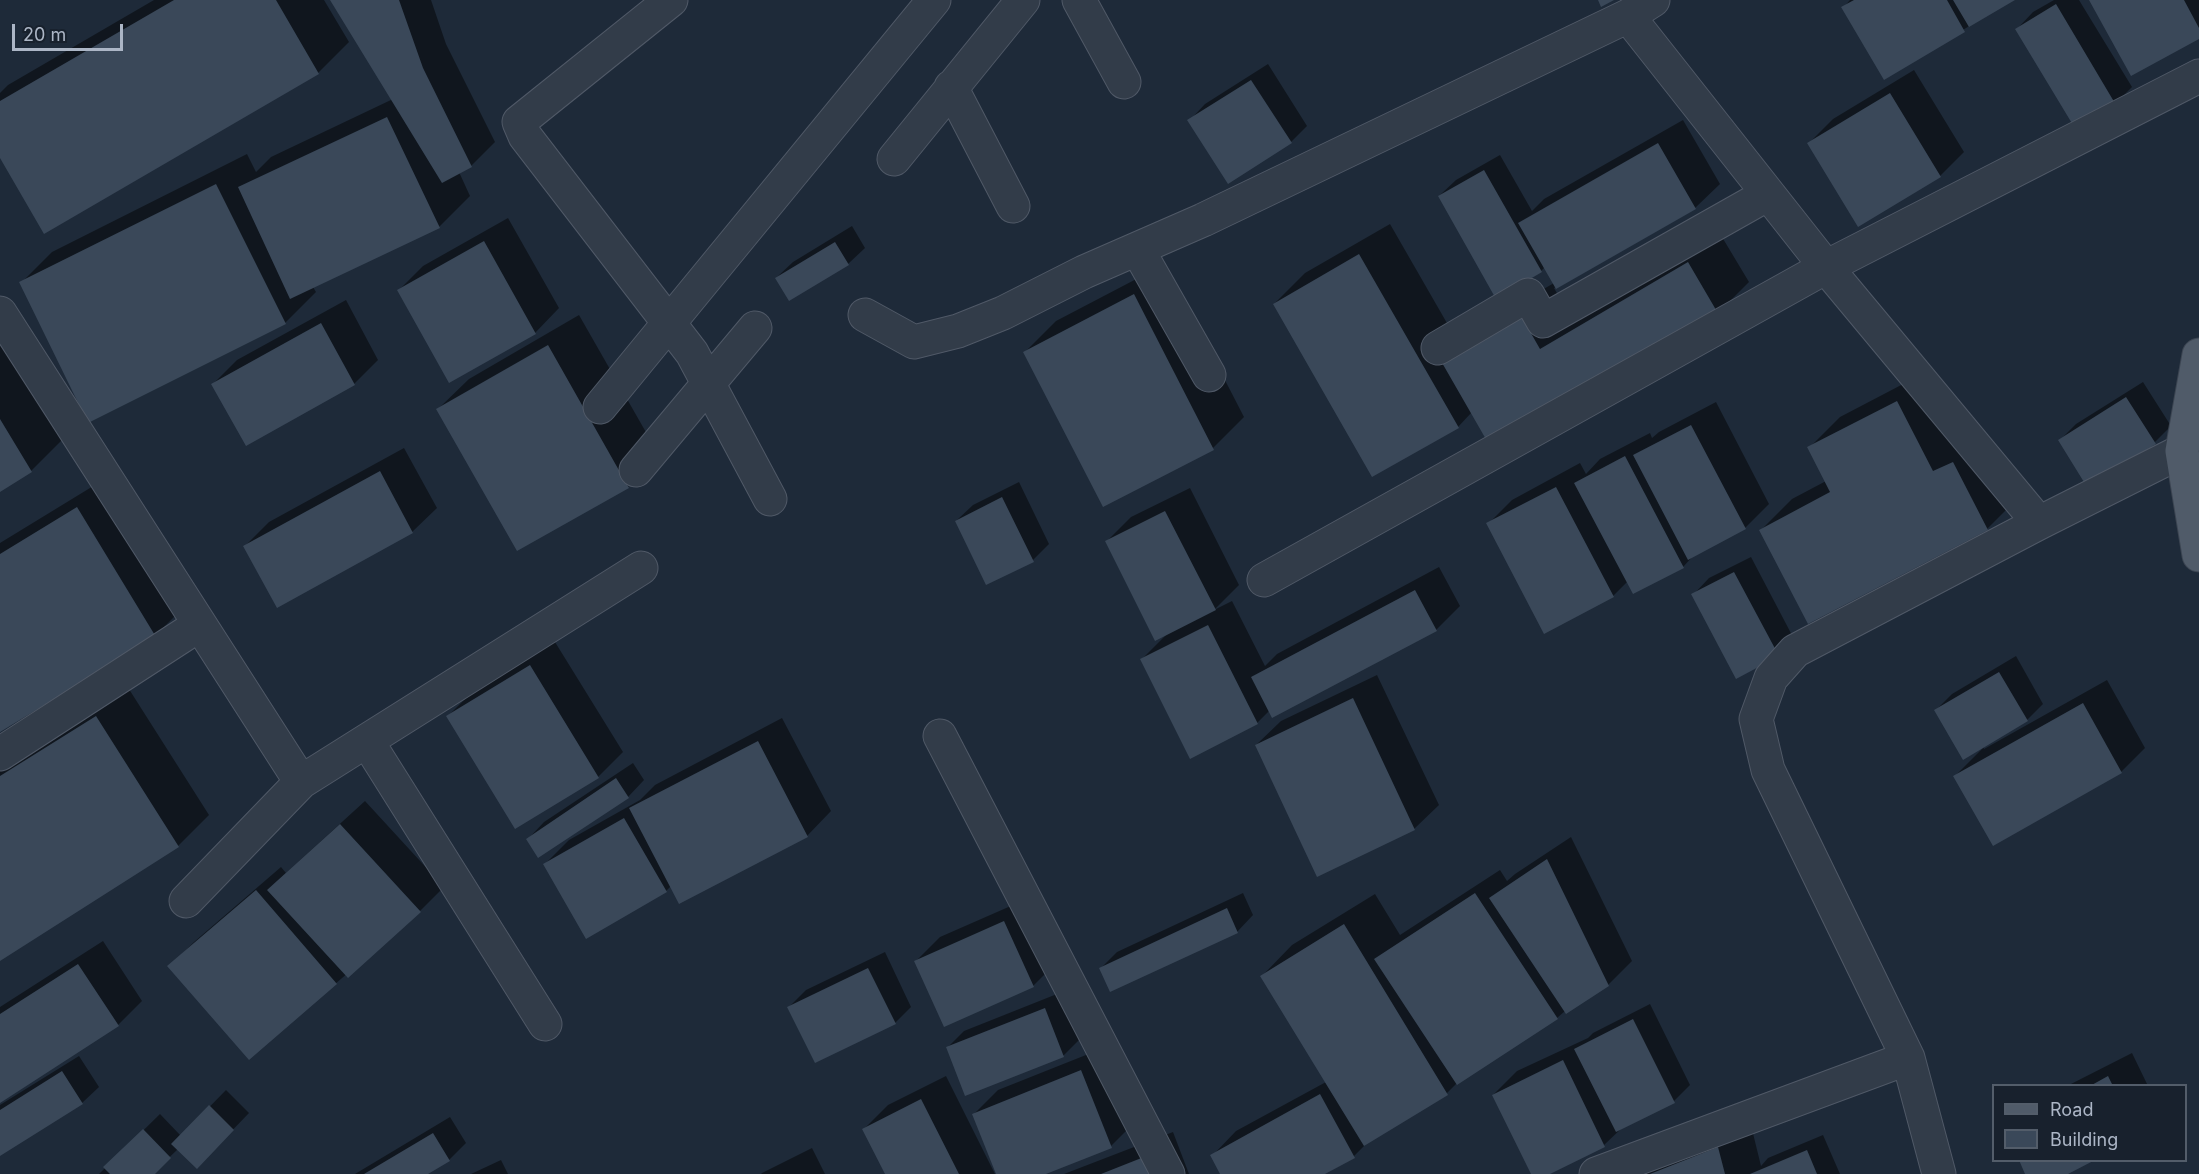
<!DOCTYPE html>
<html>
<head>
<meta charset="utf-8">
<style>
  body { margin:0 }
  #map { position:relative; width:2199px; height:1174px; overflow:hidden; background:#1e2a39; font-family:Inter,sans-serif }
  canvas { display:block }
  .legend { position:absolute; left:1992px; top:1084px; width:195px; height:78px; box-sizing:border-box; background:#18212d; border:2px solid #535d6a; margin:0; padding:8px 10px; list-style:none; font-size:18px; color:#acb6c6 }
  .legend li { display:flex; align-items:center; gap:12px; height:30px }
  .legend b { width:30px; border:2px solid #535d6a }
  .scale { position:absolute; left:12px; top:24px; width:111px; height:27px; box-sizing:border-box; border:3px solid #acb6c6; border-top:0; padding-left:8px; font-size:18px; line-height:21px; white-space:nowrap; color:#acb6c6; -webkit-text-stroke:4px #18212d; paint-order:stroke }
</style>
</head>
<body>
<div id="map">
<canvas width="2199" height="1174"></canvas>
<ul class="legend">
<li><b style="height:8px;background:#505b69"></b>Road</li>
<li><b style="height:16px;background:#3a4859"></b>Building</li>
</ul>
<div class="scale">20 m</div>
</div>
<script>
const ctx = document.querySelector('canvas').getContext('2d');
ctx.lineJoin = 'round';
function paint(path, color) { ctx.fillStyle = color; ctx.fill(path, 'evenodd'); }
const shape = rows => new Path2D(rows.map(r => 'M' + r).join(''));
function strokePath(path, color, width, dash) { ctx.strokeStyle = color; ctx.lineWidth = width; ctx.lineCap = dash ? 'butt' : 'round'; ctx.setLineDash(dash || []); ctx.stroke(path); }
paint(shape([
  [154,0,324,0,349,42,318,73,0,155,0,93,8,85],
  [332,0,431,0,446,44,495,142,471,166,459,172,470,196,439,227,313,287,316,292,285,323,21,283,52,252,247,154,256,172,271,157,393,99],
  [1850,0,2012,0,1884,78,1843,8],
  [2054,0,2079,0,2132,87,2115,104,2017,29,2033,12],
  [2091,0,2199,0,2199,37],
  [1268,64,1307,126,1291,142,1189,121,1205,104],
  [1914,70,1964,152,1940,176,1809,143,1833,119],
  [1683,120,1720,184,1695,208,1554,288,1572,319,1719,232,1749,282,1718,313,1472,412,1458,427,1274,304,1305,273,1390,224,1459,344,1473,330,1554,283,1545,267,1541,271,1439,196,1456,180,1500,155,1532,211,1544,199],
  [508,218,559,308,535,333,399,290,423,266],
  [852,226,865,248,848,264,776,278,793,262],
  [1165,264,1244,417,1213,448,1025,352,1056,321],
  [346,300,378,360,354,384,213,384,237,360],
  [579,315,659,455,629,486,518,549,438,409,469,379],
  [0,338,62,440,31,471,0,490],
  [1928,371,2018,498,1987,529,1761,530,1792,499,1826,481,1809,448,1840,417],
  [2143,382,2171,426,2155,442,2060,440,2076,424],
  [1716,402,1769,504,1745,528,1695,554,1683,567,1628,581,1613,596,1488,524,1512,500,1580,463,1586,474,1600,459,1650,433,1652,438,1659,432],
  [404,448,437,508,412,532,245,546,269,522],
  [108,477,186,605,155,636,0,730,0,543],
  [1019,482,1049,544,1033,560,956,521,973,505],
  [1190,488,1239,585,1214,610,1232,601,1265,666,1277,654,1439,567,1460,606,1436,630,1270,710,1257,723,1142,659,1168,633,1107,541,1131,517],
  [1751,557,1794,639,1778,655,1693,595,1709,578],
  [555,642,623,752,598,777,516,827,448,716,472,692],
  [2016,656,2043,704,2027,720,1983,746,1984,749,2107,680,2145,748,2121,772,1955,776,1983,748,1935,711,1952,694],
  [1377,675,1439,805,1414,829,1256,745,1281,721],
  [127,686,209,815,178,846,0,959,0,766],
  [782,718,831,811,807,836,671,886,666,891,545,864,569,840,640,800,655,785],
  [633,763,644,780,628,797,528,839,544,822],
  [365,801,444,887,420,911,249,1058,170,966,194,942,281,867,286,873],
  [1571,837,1632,961,1608,985,1565,1011,1557,1018,1456,1084,1447,1093,1369,1141,1354,1156,1321,1174,1222,1174,1212,1156,1236,1131,1326,1082,1262,976,1292,945,1375,894,1400,935,1500,870,1507,881,1515,874],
  [1243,893,1253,915,1237,932,1101,968,1117,952],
  [1029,898,1057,962,1033,986,916,961,940,937],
  [103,941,142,1001,118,1025,0,1102,0,1007],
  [885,952,911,1007,895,1023,789,1007,806,990],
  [1062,992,1080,1039,1064,1055,966,1094,947,1048,964,1031],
  [1650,1004,1690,1085,1674,1101,1623,1127,1604,1145,1546,1174,1532,1174,1493,1095,1517,1071,1588,1038,1593,1033],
  [1106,1047,1135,1122,1111,1146,1042,1174,997,1174,974,1114,998,1090],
  [2132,1053,2148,1086,2067,1086],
  [79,1056,99,1087,82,1103,0,1154,0,1105],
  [946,1076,995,1174,886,1174,864,1129,888,1105],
  [226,1090,249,1113,197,1167,178,1149,152,1174,99,1174,160,1114,181,1136],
  [450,1117,466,1143,449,1160,425,1174,355,1174],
  [1749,1117,1761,1166,1768,1158,1823,1135,1840,1174,1606,1174],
  [1173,1132,1189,1174,1064,1174],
  [812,1148,825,1174,761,1174,762,1173],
  [501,1160,508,1174,471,1174]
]), '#0007');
paint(shape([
  [174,0,276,0,319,74,44,234,0,158,0,101],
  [330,0,399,0,423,68,472,167,442,183],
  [1598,0,1614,0,1601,7],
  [1854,0,1947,0,1965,32,1884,80,1841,7],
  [1953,0,2015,0,1969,27],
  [2089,0,2184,0,2199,28,2199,39,2131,76],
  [2056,4,2116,105,2076,130,2015,29],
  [1251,80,1292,143,1228,184,1187,120],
  [1890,93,1941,177,1858,227,1807,143],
  [387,117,440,228,290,299,238,187],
  [1658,143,1696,209,1556,289,1518,223],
  [1484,170,1542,272,1496,299,1438,196],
  [216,184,286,324,88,423,19,282],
  [484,241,536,334,449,383,397,290],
  [835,242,849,265,789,301,775,278],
  [1359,254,1459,428,1372,477,1273,304],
  [1688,262,1719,315,1491,448,1441,361,1520,314,1540,349],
  [1134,294,1214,450,1103,507,1023,352],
  [321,323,355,385,246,446,211,384],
  [548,345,629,488,517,551,436,409],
  [2126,397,2156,444,2087,487,2058,440],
  [1897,401,1933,471,1953,462,1988,530,1808,624,1759,530,1830,492,1807,447],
  [0,419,32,472,0,492],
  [1691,425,1746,529,1688,560,1633,455],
  [1625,456,1684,568,1633,594,1574,483],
  [380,471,413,533,277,608,243,546],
  [1556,487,1614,597,1544,634,1486,523],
  [1002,497,1034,562,986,585,955,521],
  [77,507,156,637,0,732,0,554],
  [1165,511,1216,610,1155,641,1105,541],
  [1734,572,1779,656,1736,679,1691,594],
  [1415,590,1437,631,1272,718,1251,677],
  [1208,625,1258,724,1190,759,1140,659],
  [530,665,599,778,515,829,446,716],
  [1999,672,2028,721,1963,760,1934,710],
  [1353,698,1415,830,1317,877,1255,745],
  [2083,703,2122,773,1993,846,1953,776],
  [96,716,179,847,0,961,0,776],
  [758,741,808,837,679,904,629,808],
  [616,778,629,798,538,858,526,839],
  [624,818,667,892,586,939,543,864],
  [340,824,421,912,348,978,267,890],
  [1547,859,1609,986,1566,1014,1489,898],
  [256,890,337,984,249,1060,167,966],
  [1475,893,1558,1019,1457,1085,1374,959],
  [1227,908,1238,933,1110,992,1099,968],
  [1004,921,1034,987,944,1027,914,961],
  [1344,924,1448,1095,1364,1146,1260,976],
  [78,964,119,1026,0,1103,0,1014],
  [868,968,896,1024,815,1063,787,1007],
  [1045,1008,1064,1057,965,1096,946,1047],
  [1633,1019,1675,1103,1616,1132,1574,1049],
  [1563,1060,1605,1147,1550,1174,1531,1174,1492,1095],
  [1081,1070,1112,1148,1046,1174,996,1174,972,1114],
  [62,1071,83,1104,0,1156,0,1110],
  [2108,1076,2113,1086,2090,1086],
  [1320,1094,1355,1158,1325,1174,1220,1174,1210,1155],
  [921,1099,959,1174,885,1174,862,1129],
  [209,1105,234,1130,197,1169,171,1144],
  [143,1129,171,1158,155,1174,110,1174,103,1167],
  [433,1133,450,1161,428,1174,364,1174],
  [1718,1147,1725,1174,1650,1174],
  [1807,1150,1817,1174,1750,1174],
  [1149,1155,1156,1174,1101,1174],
  [2019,1160,2095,1160,2068,1174,2025,1174]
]), '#3a4859');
const minor = shape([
  [671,0,519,122,525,136,692,353,770,499],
  [1079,0,1124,82],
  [1653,0,1628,16,1826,267,2039,523],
  [951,87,1013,206],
  [894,159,1023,0],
  [1138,250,1209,375],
  [0,313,301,782],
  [865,315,914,342,958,331,1003,313,1084,272,1203,220,1628,16],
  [1438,348,1528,295,1543,321,1768,194],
  [600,407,934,0],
  [636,470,755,328],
  [1264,580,1826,267,2199,76],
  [940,736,1168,1174],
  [367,741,545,1024],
  [0,754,199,625],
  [186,901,301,782,641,568],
  [1596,1174,1908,1058],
  [1939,1174,1908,1058,1768,770,1756,719,1771,678,1795,651,2039,523,2182,451]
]);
const major = shape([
  [2199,355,2182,451,2199,555]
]);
strokePath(minor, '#505967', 35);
strokePath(major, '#3c4552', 35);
strokePath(minor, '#323c49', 33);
strokePath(major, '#505b69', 33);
</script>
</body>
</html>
